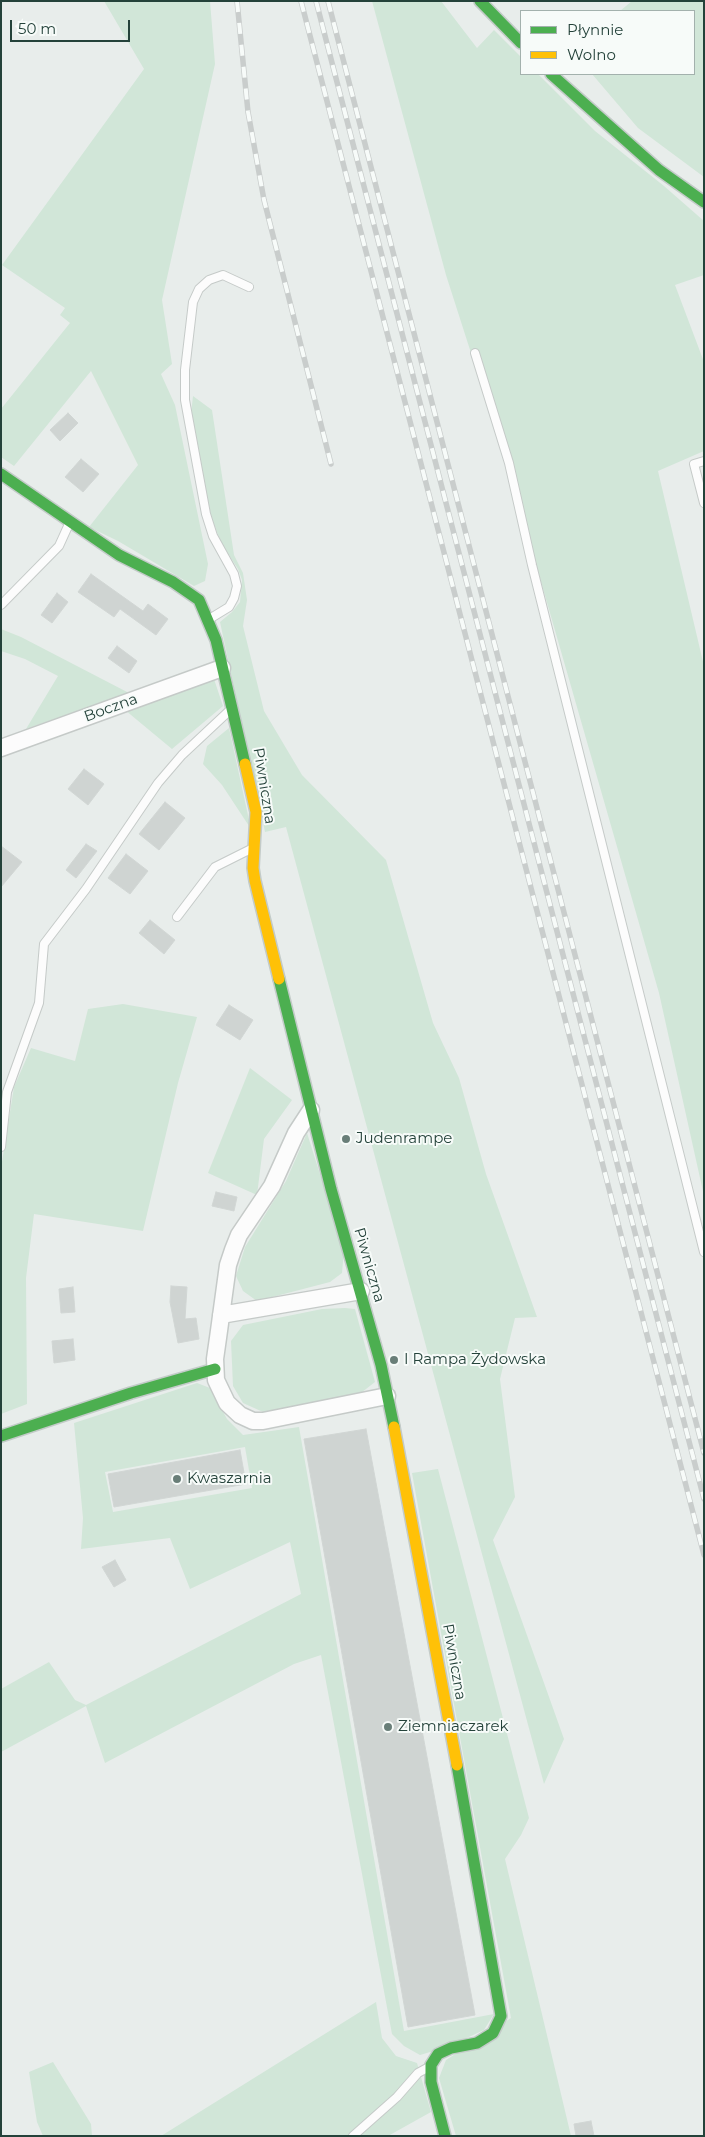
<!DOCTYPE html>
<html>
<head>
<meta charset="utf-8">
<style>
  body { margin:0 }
  #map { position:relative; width:705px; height:2137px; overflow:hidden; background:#e8edeb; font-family:Montserrat,sans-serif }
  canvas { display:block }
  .frame { position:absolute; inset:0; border:2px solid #24423a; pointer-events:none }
  .legend { position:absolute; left:520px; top:10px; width:175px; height:65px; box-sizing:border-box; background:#f7fbf9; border:1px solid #a3b1ad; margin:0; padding:6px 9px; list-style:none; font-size:15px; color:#24423a }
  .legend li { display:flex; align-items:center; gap:10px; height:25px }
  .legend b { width:25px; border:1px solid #a3b1ad }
  .scale { position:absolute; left:10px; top:20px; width:120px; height:22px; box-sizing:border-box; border:2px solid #24423a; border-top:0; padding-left:6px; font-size:15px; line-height:18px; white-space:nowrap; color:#24423a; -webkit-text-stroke:4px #f7fbf9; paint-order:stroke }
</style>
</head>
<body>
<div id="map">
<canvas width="705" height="2137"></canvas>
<div class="frame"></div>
<ul class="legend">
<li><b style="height:6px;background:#4caf50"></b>Płynnie</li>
<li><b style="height:6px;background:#ffc107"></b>Wolno</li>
</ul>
<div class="scale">50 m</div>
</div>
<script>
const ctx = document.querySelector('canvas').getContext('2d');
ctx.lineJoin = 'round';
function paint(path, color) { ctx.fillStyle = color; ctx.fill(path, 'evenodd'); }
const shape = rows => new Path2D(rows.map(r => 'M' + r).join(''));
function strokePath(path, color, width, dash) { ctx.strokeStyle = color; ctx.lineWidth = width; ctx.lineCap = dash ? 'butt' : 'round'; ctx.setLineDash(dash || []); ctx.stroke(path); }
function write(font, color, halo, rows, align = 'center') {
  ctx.font = font + ' Montserrat,sans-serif'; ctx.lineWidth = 4; ctx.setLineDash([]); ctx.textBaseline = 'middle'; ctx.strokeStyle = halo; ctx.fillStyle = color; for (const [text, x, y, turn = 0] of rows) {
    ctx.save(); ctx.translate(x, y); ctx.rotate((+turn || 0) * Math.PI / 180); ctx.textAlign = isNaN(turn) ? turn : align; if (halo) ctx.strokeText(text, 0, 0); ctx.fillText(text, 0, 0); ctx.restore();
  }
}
paint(shape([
  [104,1,210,1,215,64,162,300,172,364,161,374,175,405,208,564,205,581,194,586,118,541,89,527,138,465,91,371,14,466,1,457,1,409,70,323,60,315,65,308,2,265,144,69],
  [372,1,441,1,477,48,494,30,521,57,521,74,538,74,595,131,664,186,704,221,704,275,675,285,704,362,704,451,658,471,704,666,704,1196,659,993,513,484,446,275],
  [632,1,704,1,704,177,638,128,592,74,694,74,694,11,620,11],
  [193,396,212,410,234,555,243,573,247,600,243,626,264,711,302,775,386,860,433,1023,459,1078,486,1174,537,1317,515,1318,500,1379,515,1497,493,1540,564,1739,544,1784,286,827,265,832,220,622,232,612,240,602,242,580,238,569,221,543,211,516,191,414],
  [1,629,21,637,129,693,26,729,58,676,25,659,1,651],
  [214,679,223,706,172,749,125,710],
  [229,728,251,829,222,785,203,764,207,746],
  [123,1004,197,1017,178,1083,143,1231,34,1214,26,1278,27,1404,1,1414,1,1168,14,1087,31,1048,75,1061,88,1009],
  [250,1068,292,1100,264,1139,257,1195,208,1173],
  [307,1133,344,1250,342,1273,330,1282,257,1301,243,1291,236,1276,245,1247,286,1181],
  [345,1308,355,1309,375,1382,357,1396,263,1412,243,1403,233,1386,231,1341,243,1325,322,1309],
  [197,1383,210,1388,227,1419,243,1435,299,1427,404,2031,494,2014,484,2030,447,2047,420,2055,404,2046,392,2034,321,1655,294,1664,105,1763,86,1706,1,1752,1,1689,49,1662,75,1700,86,1705,301,1594,290,1542,190,1589,170,1538,81,1549,83,1518,74,1423],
  [245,1447,252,1488,113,1512,105,1472],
  [438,1469,529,1818,521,1835,505,1859,571,2136,456,2136,439,2078,446,2060,511,2018,412,1473],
  [376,2002,382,2038,396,2056,417,2063,431,2112,388,2136,161,2136],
  [53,2062,91,2124,92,2136,43,2136,37,2122,29,2072]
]), '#d1e6d8');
const building = shape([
  [68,413,78,423,60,441,50,430,68,413],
  [81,459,99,474,83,492,65,477,81,459],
  [91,574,143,611,148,604,168,619,156,635,120,609,114,617,78,592,91,574],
  [57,593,68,602,52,623,41,615,57,593],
  [117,646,137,661,129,673,108,658,117,646],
  [84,769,104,784,88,805,68,789,84,769],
  [165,802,185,818,159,850,139,834,165,802],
  [86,844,97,851,76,878,66,870,86,844],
  [1,846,22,862,1,887,1,846],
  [126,854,148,871,130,894,108,878,126,854],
  [150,920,175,940,164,954,139,933,150,920],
  [229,1005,253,1020,240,1040,216,1025,229,1005],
  [216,1192,237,1197,234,1211,212,1206,216,1192],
  [171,1286,187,1287,185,1319,196,1318,199,1339,178,1343,170,1302,171,1286],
  [73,1287,75,1312,61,1313,59,1289,73,1287],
  [73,1339,75,1360,54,1363,52,1341,73,1339],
  [366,1429,475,2015,408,2027,304,1439,366,1429],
  [240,1450,246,1484,114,1507,108,1474,240,1450],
  [115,1560,126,1580,114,1587,102,1567,115,1560],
  [591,2121,594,2136,576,2136,574,2124,591,2121]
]);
paint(building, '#cfd4d2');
strokePath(building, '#d1d6d4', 1);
const lane = shape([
  [475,353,509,463,532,565,704,1252],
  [704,461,694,464,704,503],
  [1,605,59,546,69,524],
  [211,618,229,607,234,598,237,586,234,574,213,536,206,514,185,400,185,370,193,302,199,289,209,280,223,275,249,287],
  [177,917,215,867,251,849],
  [1,1147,7,1092,39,1003,44,944,86,889,158,783,182,755,229,711],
  [353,2136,397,2097,418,2073,429,2067]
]);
const street = shape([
  [1,748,222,668],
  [311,1110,296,1133,272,1186,239,1235,233,1250,228,1265,218,1338,215,1359,216,1380,227,1403,240,1415,253,1421,263,1421,387,1396],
  [221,1315,361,1291]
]);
const fast = shape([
  [480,1,521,43],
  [551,74,659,170,704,202],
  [1,474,119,555,173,582,199,600,216,640,245,764],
  [279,979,331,1189,381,1365,394,1427],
  [1,1436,131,1393,215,1369],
  [445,2136,431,2082,431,2065,438,2054,451,2048,477,2043,493,2033,501,2016,457,1765]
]);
const slow = shape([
  [245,764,256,812,253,868,255,881,279,979],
  [394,1427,457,1765]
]);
strokePath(lane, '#c5cac8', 10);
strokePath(street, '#c5cac8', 19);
strokePath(fast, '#c3cbc8', 14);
strokePath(slow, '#c3cbc8', 14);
strokePath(lane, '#fcfcfc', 8);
strokePath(street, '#fcfcfc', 16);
strokePath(fast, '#4caf50', 11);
strokePath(slow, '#ffc107', 11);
const rail = shape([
  [237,1,248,112,264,200,331,464],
  [301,1,704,1555],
  [316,1,704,1499],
  [328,1,704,1453]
]);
strokePath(rail, '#c9cdcc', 5.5);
strokePath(rail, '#f7fbf9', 4, [11]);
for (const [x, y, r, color] of [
  [346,1139,5,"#697e78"],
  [394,1360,5,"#697e78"],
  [177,1479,5,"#697e78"],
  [388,1727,5,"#697e78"]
]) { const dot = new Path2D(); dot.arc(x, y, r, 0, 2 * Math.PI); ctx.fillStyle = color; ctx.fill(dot); strokePath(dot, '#f7fbf9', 2); }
write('15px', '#24423a', '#f7fbf9', [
  ["Boczna",111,708,-20],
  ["Piwniczna",264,786,81],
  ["Piwniczna",369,1265,74],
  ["Piwniczna",454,1662,80]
]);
write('15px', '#24423a', '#f7fbf9', [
  ["Judenrampe",356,1139],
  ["I Rampa Żydowska",404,1360],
  ["Kwaszarnia",187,1479],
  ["Ziemniaczarek",398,1727]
], 'left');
</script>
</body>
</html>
